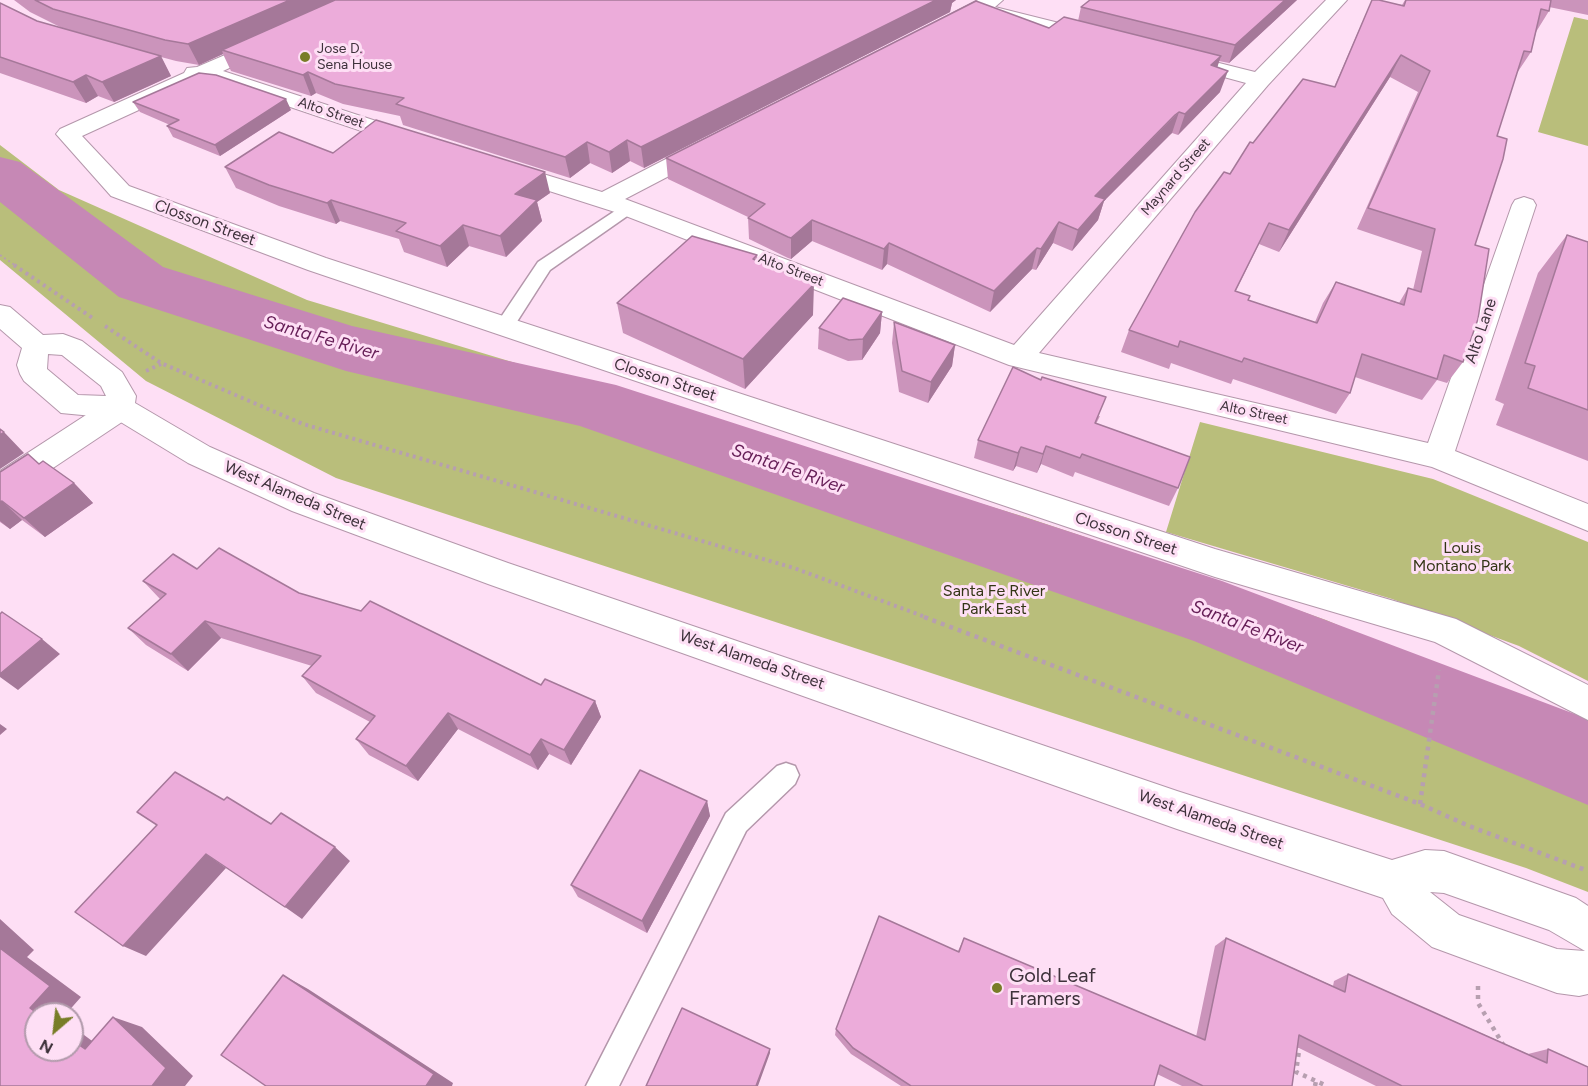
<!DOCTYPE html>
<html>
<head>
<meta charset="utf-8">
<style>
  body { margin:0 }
  #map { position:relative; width:1588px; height:1086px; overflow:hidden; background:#fedff5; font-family:Figtree,sans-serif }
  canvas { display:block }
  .north { position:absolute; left:24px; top:1002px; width:60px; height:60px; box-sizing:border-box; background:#fedff5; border:2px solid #b19aab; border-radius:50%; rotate:208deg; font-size:16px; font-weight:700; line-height:24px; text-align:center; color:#3e323b }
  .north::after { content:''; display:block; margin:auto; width:21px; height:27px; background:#787d27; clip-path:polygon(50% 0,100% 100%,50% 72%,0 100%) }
</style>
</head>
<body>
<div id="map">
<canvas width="1588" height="1086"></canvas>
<div class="north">N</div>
</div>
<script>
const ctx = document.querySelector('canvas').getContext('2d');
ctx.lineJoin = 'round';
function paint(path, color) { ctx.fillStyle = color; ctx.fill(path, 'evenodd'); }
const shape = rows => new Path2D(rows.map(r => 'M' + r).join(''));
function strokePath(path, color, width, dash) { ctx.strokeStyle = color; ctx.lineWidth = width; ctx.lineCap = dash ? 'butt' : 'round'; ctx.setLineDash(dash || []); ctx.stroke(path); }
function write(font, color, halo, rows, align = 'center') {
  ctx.font = font + ' Figtree,sans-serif'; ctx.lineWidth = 6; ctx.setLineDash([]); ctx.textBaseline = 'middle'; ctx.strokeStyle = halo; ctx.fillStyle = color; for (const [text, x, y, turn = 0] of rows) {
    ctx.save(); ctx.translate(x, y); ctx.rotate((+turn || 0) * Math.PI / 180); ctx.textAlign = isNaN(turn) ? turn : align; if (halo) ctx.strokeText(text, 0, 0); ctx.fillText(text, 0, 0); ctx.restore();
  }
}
paint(shape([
  [1574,17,1588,20,1588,146,1538,132],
  [0,145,59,190,307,300,1025,517,1169,565,1326,620,1588,733,1588,892,1526,868,336,478,146,381,0,260],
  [1200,422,1433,479,1588,542,1588,681,1519,646,1392,599,1166,532]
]), '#b9be7b');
paint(shape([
  [0,157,20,162,163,267,352,326,616,385,1222,581,1588,719,1588,805,1194,641,580,426,346,371,119,297,0,202,0,157]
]), '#c688b5');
const service = shape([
  [627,203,633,204,635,208,633,212,550,270,511,331,497,331,495,326,538,262,627,203],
  [786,763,795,766,799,775,795,784,746,831,619,1086,586,1086,726,813,777,766,786,763]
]);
const minor = shape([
  [978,0,1003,0,995,7,1103,34,1106,38,1103,42,1096,44,982,14,945,31,938,29,935,25,938,21,978,0],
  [1326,0,1347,0,1268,85,1039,353,1428,443,1512,205,1515,200,1524,197,1533,200,1536,205,1455,451,1588,504,1588,531,1432,467,1009,365,618,213,496,174,492,169,496,164,504,162,602,192,699,142,715,142,719,147,715,152,625,199,1014,345,1246,83,1176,64,1172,60,1176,56,1183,54,1255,72,1326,0],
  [267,37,274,39,277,43,274,47,223,71,419,135,423,140,419,145,403,145,222,84,202,81,82,136,129,186,326,258,1215,549,1456,619,1588,685,1588,720,1435,642,1215,577,308,270,111,196,56,134,60,129,184,73,187,68,197,67,267,37],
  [120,397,131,400,135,408,131,416,11,496,0,499,0,471,109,400,120,397]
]);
const tertiary = shape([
  [0,305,10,307,43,335,63,334,82,341,122,372,136,396,135,403,210,447,314,493,508,563,1177,791,1392,860,1425,850,1444,851,1576,898,1588,906,1588,994,1579,996,1557,993,1432,947,1392,914,1383,898,1177,829,488,584,292,511,188,463,114,418,61,413,24,381,20,374,17,365,22,348,0,329,0,305],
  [48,354,62,355,101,386,106,396,78,395,47,369,48,354],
  [1430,892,1444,893,1549,930,1585,951,1557,949,1459,915,1430,892]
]);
strokePath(service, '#b497ab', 3);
strokePath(minor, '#b497ab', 2);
strokePath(tertiary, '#b497ab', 2);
strokePath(shape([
  [0,255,16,266]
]), '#b79fb0', 2, [2, 3]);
strokePath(shape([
  [14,265,94,319],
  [105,326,161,363,303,424,794,568,928,618],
  [146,371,161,364]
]), '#b79fb0', 4, [3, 4]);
strokePath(shape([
  [924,617,1420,804,1469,826,1588,871],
  [1420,804,1439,670],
  [1478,986,1478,1003,1504,1046],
  [1300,1044,1296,1072,1316,1081],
  [1315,1086,1316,1081,1327,1086]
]), '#b79fb0', 4.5, [4, 5]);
paint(service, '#fff');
paint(minor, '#fff');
paint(tertiary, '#fff');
paint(shape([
  [14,0,956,0,952,3,950,12,644,168,630,161,612,173,590,163,570,178,403,125,400,116,343,104,316,93,311,96,231,71,223,54,199,65,176,61,161,57,171,76,114,102,98,96,86,103,0,73,0,3,37,21,64,29,30,12],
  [1090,0,1297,0,1229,63,1219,61,1217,67,1220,92,1178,135,1172,133,1168,136,1104,201,1098,220,1072,251,1053,243,1036,270,1032,269,1026,275,990,312,887,264,882,270,812,241,791,259,788,258,749,239,748,217,668,179,666,158,1049,28,1078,21,1081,7],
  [1372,0,1402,5,1405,0,1588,0,1588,15,1549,7,1549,11,1536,32,1531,52,1517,73,1497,136,1475,245,1463,362,1447,383,1437,380,1422,400,1355,377,1350,393,1336,414,1233,379,1231,384,1171,363,1169,369,1121,352,1129,330,1230,174,1253,143,1334,87],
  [1390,77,1418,92,1357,229,1422,251,1413,290,1408,288,1399,303,1336,282,1323,303,1315,322,1248,300,1236,291,1259,244,1279,252],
  [133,102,291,110,220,156,173,137,167,126,170,125,140,112],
  [333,153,550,193,537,202,542,221,506,257,469,246,447,267,404,252,399,239,340,221,336,224,279,206,236,188,225,167],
  [1567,235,1588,242,1588,461,1496,425,1504,404,1495,400,1538,273],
  [757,255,758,261,813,315,745,389,623,333,617,303],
  [882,312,880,333,862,360,848,361,818,349,819,328],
  [894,322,955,345,952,366,928,403,899,392,892,343],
  [1100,416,1096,424,1178,488,1169,506,1075,472,1073,477,1041,464,1037,473,1016,466,1013,471,974,458,978,440],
  [39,464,74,483,93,503,45,537,22,520,10,529,0,522,0,472],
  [197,569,299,593,541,685,595,701,601,717,571,765,549,754,538,770,458,729,418,781,369,755,356,739,370,722,316,693,302,676,312,666,221,638,188,671,146,645,128,628,160,599,143,581],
  [707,801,710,816,647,933,578,897,571,885],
  [964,938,1196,1037,1215,946,1226,938,1333,986,1334,981,1348,974,1528,1054,1548,1049,1588,1086,1376,1086,1297,1047,1292,1086,1182,1086,1157,1074,1154,1086,901,1086,851,1054,835,1035,836,1029,958,951]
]), '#cb94bb');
paint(shape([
  [290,0,343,0,222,50,223,54,199,65,188,44],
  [936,0,956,0,952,3,950,12,644,168,641,147],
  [1285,0,1297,0,1229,63,1235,45],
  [1401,55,1390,77,1279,252,1289,230],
  [161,56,171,76,114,102,102,82],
  [1221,56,1214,77,1211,65],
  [1228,71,1220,92,1178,135,1185,114],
  [308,72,316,93,311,96,303,75],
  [86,75,98,96,86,103,73,82],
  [286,99,291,110,220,156,215,145],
  [1179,112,1172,133,1104,201,1098,220,1072,251,1078,230,1095,196],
  [627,140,630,161,612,173,609,152],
  [587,142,590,163,570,178,565,157],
  [545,172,550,193,537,202,542,221,506,257,500,236,515,194],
  [331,200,340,221,336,224,327,203],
  [812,220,812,241,791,259,791,238],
  [1059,222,1053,243,1036,270,1041,249],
  [463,225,469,246,447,267,440,246],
  [889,243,887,264,882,270,884,249],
  [1037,248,1032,269,990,312,994,291],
  [814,284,813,315,745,389,743,359],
  [882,312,880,333,862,360,863,339],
  [955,345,952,366,928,403,931,382],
  [4,432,24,453,0,469,0,435],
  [1046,446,1041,464,1037,473,1043,454],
  [1021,447,1016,466,1013,471,1018,453],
  [74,483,93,503,45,537,24,518],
  [2,501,22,520,10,529,0,521,0,502],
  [205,621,221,638,188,671,171,654],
  [42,639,60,654,18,690,0,677,0,674],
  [595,701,601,717,571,765,564,750],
  [448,713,458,729,418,781,406,766],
  [0,724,7,729,0,735],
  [541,739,549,754,538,770,530,755],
  [707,801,710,816,647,933,642,921],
  [335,847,350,861,302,919,285,907],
  [206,854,226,868,146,956,123,946],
  [0,919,34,950,27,957,81,997,66,1014,38,1014,30,1008,0,948],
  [283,975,308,989,453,1083,452,1086,426,1086],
  [113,1017,142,1027,193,1076,185,1086,152,1086],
  [72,1026,115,1058,85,1049,72,1040],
  [770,1049,770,1053,758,1086,756,1086]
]), '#a57899');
const building = shape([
  [35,0,290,0,188,44,165,40,53,9,35,0],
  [335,0,936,0,641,147,627,140,609,152,587,142,565,157,396,104,404,98,335,84,308,72,303,75,222,50,335,0],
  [1090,0,1285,0,1235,45,1081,7,1090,0],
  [1372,0,1379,0,1404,6,1406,0,1551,0,1549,11,1541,9,1531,52,1524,51,1497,136,1507,139,1503,159,1475,245,1489,249,1478,319,1463,362,1444,355,1437,379,1362,354,1350,393,1244,358,1242,362,1180,341,1178,347,1129,330,1195,212,1224,172,1230,174,1250,142,1253,143,1303,79,1335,87,1372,0],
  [1401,55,1430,71,1368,208,1435,229,1421,292,1408,288,1404,305,1336,282,1317,323,1248,300,1250,296,1235,291,1269,223,1289,230,1401,55],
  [976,1,1049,28,1064,17,1221,56,1211,65,1228,71,1185,114,1179,112,1175,115,1095,196,1105,199,1078,230,1059,222,1041,249,1037,248,994,291,889,243,884,249,812,220,791,238,788,237,748,218,765,204,666,158,976,1],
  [0,3,37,21,161,56,102,82,86,75,73,82,0,57,0,3],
  [199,73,216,75,286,99,215,145,167,126,179,120,133,102,199,73],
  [376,120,545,172,515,194,537,200,500,236,463,225,440,246,396,231,406,223,331,200,327,203,269,185,225,167,279,132,333,153,376,120],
  [1567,235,1588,242,1588,410,1528,388,1535,366,1525,363,1567,235],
  [692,236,757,255,753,259,814,284,743,359,617,303,692,236],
  [843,298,882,312,863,339,849,340,819,328,843,298],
  [894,322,955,345,931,382,902,371,894,322],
  [1013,367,1041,380,1042,377,1106,397,1095,423,1190,457,1178,488,1082,454,1080,458,1046,446,1043,454,1021,447,1018,453,978,440,1013,367],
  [0,429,4,432,0,435,0,429],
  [28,454,39,464,43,461,74,483,24,518,2,501,0,502,0,472,28,454],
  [219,548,299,593,361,611,370,601,541,685,545,679,595,701,564,750,541,739,530,755,448,713,406,766,356,739,375,716,302,676,321,656,205,621,171,654,128,628,166,594,143,581,173,554,197,569,219,548],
  [2,612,42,639,0,674,0,614,2,612],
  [640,770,707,801,642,921,571,885,640,770],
  [175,772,224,800,227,797,271,824,281,813,335,847,285,907,206,854,123,946,75,912,157,825,137,812,175,772],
  [879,916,959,952,964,938,1205,1040,1226,938,1345,992,1348,974,1547,1063,1548,1049,1588,1067,1588,1086,1402,1086,1299,1035,1292,1086,1203,1086,1160,1065,1154,1086,911,1086,853,1048,836,1029,879,916],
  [0,948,50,986,30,1008,38,1014,36,1014,36,1050,72,1050,72,1040,85,1049,113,1017,166,1068,152,1086,0,1086,0,948],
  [283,975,434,1074,426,1086,266,1086,221,1055,283,975],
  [682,1008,770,1049,756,1086,646,1086,682,1008]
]);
paint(building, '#ecacda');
strokePath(building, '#a57899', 1.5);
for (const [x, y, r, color] of [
  [305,57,6,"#787d27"],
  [997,988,6,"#787d27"]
]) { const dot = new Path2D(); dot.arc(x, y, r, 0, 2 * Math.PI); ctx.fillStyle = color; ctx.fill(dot); strokePath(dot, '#fedff5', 2); }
write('14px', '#3e323b', '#fedff5', [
  ["Jose D.",317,49],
  ["Sena House",317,65]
], 'left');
write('14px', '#3e323b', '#fedff5', [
  ["Alto Street",331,113,19],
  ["Maynard Street",1176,177,-49],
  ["Alto Street",791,270,21],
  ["Alto Street",1254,413,12]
]);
write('16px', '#3e323b', '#fedff5', [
  ["Closson Street",205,223,20],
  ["Alto Lane",1481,331,-71],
  ["Closson Street",665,380,18],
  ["West Alameda Street",295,496,23],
  ["Closson Street",1126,534,18],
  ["West Alameda Street",752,660,19],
  ["West Alameda Street",1211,820,19]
]);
write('16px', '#333515', '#fedff5', [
  ["Louis",1462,548],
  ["Montano Park",1462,566],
  ["Santa Fe River",994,591],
  ["Park East",994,609]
]);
write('italic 18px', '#651d56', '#fedff5', [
  ["Santa Fe River",321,338,16],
  ["Santa Fe River",788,469,19],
  ["Santa Fe River",1247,627,21]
]);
write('20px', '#3e323b', '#fedff5', [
  ["Gold Leaf",1009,976],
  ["Framers",1009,999]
], 'left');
</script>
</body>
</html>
